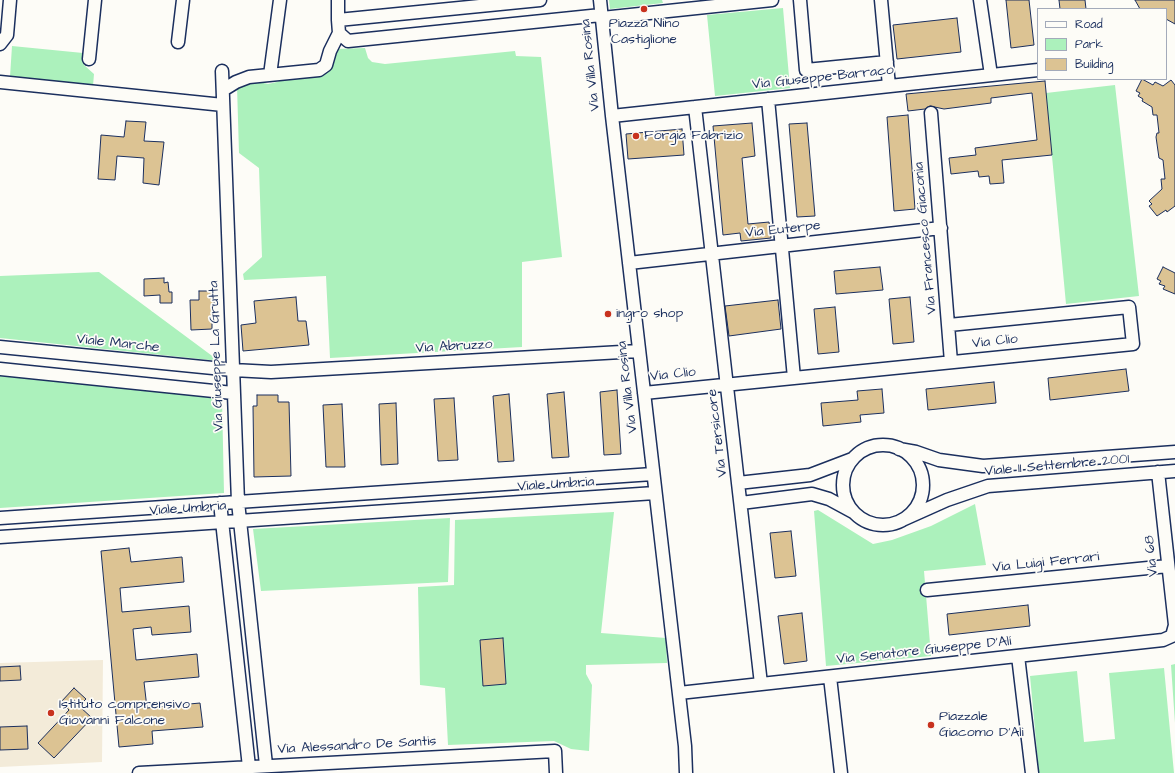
<!DOCTYPE html>
<html>
<head>
<meta charset="utf-8">
<style>
  body { margin:0 }
  #map { position:relative; width:1175px; height:773px; overflow:hidden; background:#fdfcf7; font-family:"Architects Daughter",sans-serif }
  canvas { display:block }
  .legend { position:absolute; left:1037px; top:8px; width:130px; height:72px; box-sizing:border-box; background:#fdfcf7; border:1px solid #a3aaba; margin:0; padding:5px 7px; list-style:none; font-size:12px; color:#1b2f5e }
  .legend li { display:flex; align-items:center; gap:8px; height:20px }
  .legend b { width:20px; border:1px solid #a3aaba }
</style>
</head>
<body>
<div id="map">
<canvas width="1175" height="773"></canvas>
<ul class="legend">
<li><b style="height:5px;background:#fdfcf7"></b>Road</li>
<li><b style="height:11px;background:#acf1bc"></b>Park</li>
<li><b style="height:11px;background:#dcc393"></b>Building</li>
</ul>
</div>
<script>
const ctx = document.querySelector('canvas').getContext('2d');
ctx.lineJoin = 'round';
function paint(path, color) { ctx.fillStyle = color; ctx.fill(path, 'evenodd'); }
const shape = rows => new Path2D(rows.map(r => 'M' + r).join(''));
function strokePath(path, color, width, dash) { ctx.strokeStyle = color; ctx.lineWidth = width; ctx.lineCap = dash ? 'butt' : 'round'; ctx.setLineDash(dash || []); ctx.stroke(path); }
function write(font, color, halo, rows, align = 'center') {
  ctx.font = font + ' "Architects Daughter",sans-serif'; ctx.lineWidth = 3.5; ctx.setLineDash([]); ctx.textBaseline = 'middle'; ctx.strokeStyle = halo; ctx.fillStyle = color; for (const [text, x, y, turn = 0] of rows) {
    ctx.save(); ctx.translate(x, y); ctx.rotate((+turn || 0) * Math.PI / 180); ctx.textAlign = isNaN(turn) ? turn : align; if (halo) ctx.strokeText(text, 0, 0); ctx.fillText(text, 0, 0); ctx.restore();
  }
}
paint(shape([
  [103,660,102,762,0,767,0,663]
]), '#f3ebd9');
paint(shape([
  [609,0,662,0,663,3,610,9],
  [783,8,790,88,715,96,707,15],
  [12,46,83,53,84,65,94,74,93,86,10,77],
  [365,48,368,58,372,62,385,64,515,51,516,56,541,57,562,257,522,262,522,347,330,358,326,276,244,280,243,274,262,257,259,168,239,153,237,86,251,80,268,84,277,82,291,75,317,73,336,49],
  [1115,85,1139,296,1066,304,1046,93],
  [99,272,219,361,0,338,0,276],
  [0,376,222,398,224,493,0,508],
  [975,504,986,565,924,571,931,656,826,666,814,511,818,510,873,544,892,540,931,526],
  [614,512,601,633,666,638,667,663,586,665,586,674,592,685,589,751,571,749,554,741,448,745,445,688,420,685,418,587,454,585,455,520],
  [450,518,448,582,261,591,253,529],
  [1175,664,1175,723,1171,665],
  [1164,668,1174,773,1039,773,1030,676,1077,671,1084,742,1115,739,1109,673]
]), '#acf1bc');
const building = shape([
  [1006,0,1029,0,1034,45,1011,48,1006,0],
  [1059,0,1085,0,1086,9,1060,9,1059,0],
  [1135,0,1175,0,1175,24,1166,19,1166,9,1140,9,1135,0],
  [957,18,961,52,897,59,893,25,957,18],
  [1142,79,1153,85,1155,82,1163,86,1171,80,1175,85,1175,206,1167,212,1166,210,1157,216,1149,206,1152,204,1149,201,1162,189,1161,179,1165,179,1163,160,1159,158,1156,137,1157,133,1159,133,1157,115,1153,115,1152,107,1142,101,1143,99,1138,96,1140,93,1136,91,1142,79],
  [1045,81,1052,155,1002,160,1004,183,990,184,989,176,979,177,978,171,951,174,949,158,976,155,975,148,1037,140,1032,93,991,98,991,103,944,109,930,106,925,109,908,111,906,94,1045,81],
  [908,115,915,209,894,211,887,117,908,115],
  [126,121,146,122,144,141,164,142,159,185,143,183,144,158,117,156,115,180,98,179,101,135,124,137,126,121],
  [752,123,755,156,742,158,748,224,769,222,771,238,741,241,740,233,723,235,713,126,752,123],
  [807,123,815,216,797,217,789,124,807,123],
  [682,129,684,155,628,159,626,134,682,129],
  [880,267,883,290,836,294,834,271,880,267],
  [1163,267,1175,273,1175,294,1163,289,1165,286,1159,284,1161,281,1157,279,1163,267],
  [164,278,164,283,168,282,169,292,172,292,172,303,160,303,160,295,144,296,144,279,164,278],
  [199,291,214,291,214,306,212,306,212,329,191,330,190,300,199,300,199,291],
  [296,297,298,321,306,321,309,345,243,351,241,325,256,323,254,301,296,297],
  [910,297,914,342,893,344,889,299,910,297],
  [778,300,781,329,729,336,725,306,778,300],
  [835,307,839,352,818,354,814,309,835,307],
  [1126,369,1129,391,1050,400,1048,378,1126,369],
  [994,382,996,403,928,410,926,389,994,382],
  [882,389,884,413,860,415,861,422,823,426,821,403,858,400,857,391,882,389],
  [617,390,621,454,604,455,600,392,617,390],
  [564,392,569,457,552,458,547,394,564,392],
  [509,394,514,461,498,462,493,396,509,394],
  [257,395,278,395,278,402,289,402,291,476,254,477,253,406,257,406,257,395],
  [454,398,458,460,438,461,434,399,454,398],
  [396,403,398,464,381,465,379,404,396,403],
  [342,404,345,467,326,467,323,405,342,404],
  [791,531,796,576,775,578,770,533,791,531],
  [129,548,131,562,182,557,184,582,120,588,122,612,189,606,191,632,152,635,151,627,133,629,136,660,197,654,199,677,144,682,147,708,200,703,203,727,152,731,153,744,119,747,101,551,129,548],
  [1028,605,1030,626,949,635,947,614,1028,605],
  [802,613,807,661,784,664,778,616,802,613],
  [503,638,506,684,483,686,480,640,503,638],
  [20,666,21,680,0,681,0,667,20,666],
  [74,688,86,699,79,706,92,718,54,758,38,743,69,710,61,702,74,688],
  [27,726,28,749,0,750,0,727,27,726]
]);
paint(building, '#dcc393');
strokePath(building, '#1b2f5e', 1);
const street = shape([
  [338,0,338,20,540,0],
  [600,0,612,116,685,746,686,773],
  [800,0,806,70,887,62],
  [881,0,889,86],
  [980,0,991,75],
  [602,18,772,0],
  [338,20,339,33,348,41,601,15],
  [178,42,183,0],
  [0,44,7,35,10,0],
  [89,59,95,0],
  [222,71,238,502,266,765],
  [270,75,280,0],
  [0,82,223,105],
  [223,90,236,82,249,77,319,70,326,65,330,51,339,33],
  [768,99,794,378],
  [695,107,761,684],
  [931,113,951,362],
  [612,116,1038,70],
  [629,263,941,228],
  [0,347,233,370,271,372,639,351],
  [0,369,233,393],
  [644,393,1133,344,1129,307,949,325],
  '843 485a40 40 0 1 1 80 0a40 40 0 1 1-80 0Z',
  [899,449,916,452,939,460,983,466,1175,452],
  [738,483,810,475,852,459],
  [220,503,249,767],
  [741,503,812,494,829,499,853,512],
  [0,518,653,474],
  [900,521,947,500,988,486,1175,471],
  [0,537,655,493],
  [927,590,1168,566],
  [1018,656,1032,773],
  [830,677,841,773],
  [679,693,1163,640,1172,636,1175,625,1158,472],
  [139,773,555,751,556,773]
]);
strokePath(street, '#1b2f5e', 15);
strokePath(street, '#fdfcf7', 12);
for (const [x, y, r, color] of [
  [644,9,4,"#c8321e"],
  [636,136,4,"#c8321e"],
  [608,314,4,"#c8321e"],
  [51,713,4,"#c8321e"],
  [931,725,4,"#c8321e"]
]) { const dot = new Path2D(); dot.arc(x, y, r, 0, 2 * Math.PI); ctx.fillStyle = color; ctx.fill(dot); strokePath(dot, '#fdfcf7', 1.5); }
write('14px', '#1b2f5e', '#fdfcf7', [
  ["Piazza Nino",644,24,"center"],
  ["Castiglione",644,40,"center"],
  ["Forgia Fabrizio",644,136],
  ["ingro shop",616,314],
  ["Istituto comprensivo",59,705],
  ["Giovanni Falcone",59,721],
  ["Piazzale",939,717],
  ["Giacomo D'Alì",939,733]
], 'left');
write('14px', '#1b2f5e', '#fdfcf7', [
  ["Via Villa Rosina",591,65,-96],
  ["Via Giuseppe Barraco",823,78,-6],
  ["Via Euterpe",783,230,-6],
  ["Via Francesco Giaconia",926,238,-95],
  ["Via Clio",995,342,-6],
  ["Viale Marche",118,344,6],
  ["Via Abruzzo",454,347,-3],
  ["Via Giuseppe La Grutta",217,356,-92],
  ["Via Clio",673,375,-6],
  ["Via Villa Rosina",628,387,-97],
  ["Via Tersicore",718,433,-97],
  ["Viale 11 Settembre 2001",1057,466,-5],
  ["Viale Umbria",556,485,-4],
  ["Viale Umbria",188,509,-4],
  ["Via 68",1152,556,-96],
  ["Via Luigi Ferrari",1046,563,-6],
  ["Via Senatore Giuseppe D'Alí",924,651,-6],
  ["Via Alessandro De Santis",357,746,-3]
]);
</script>
</body>
</html>
